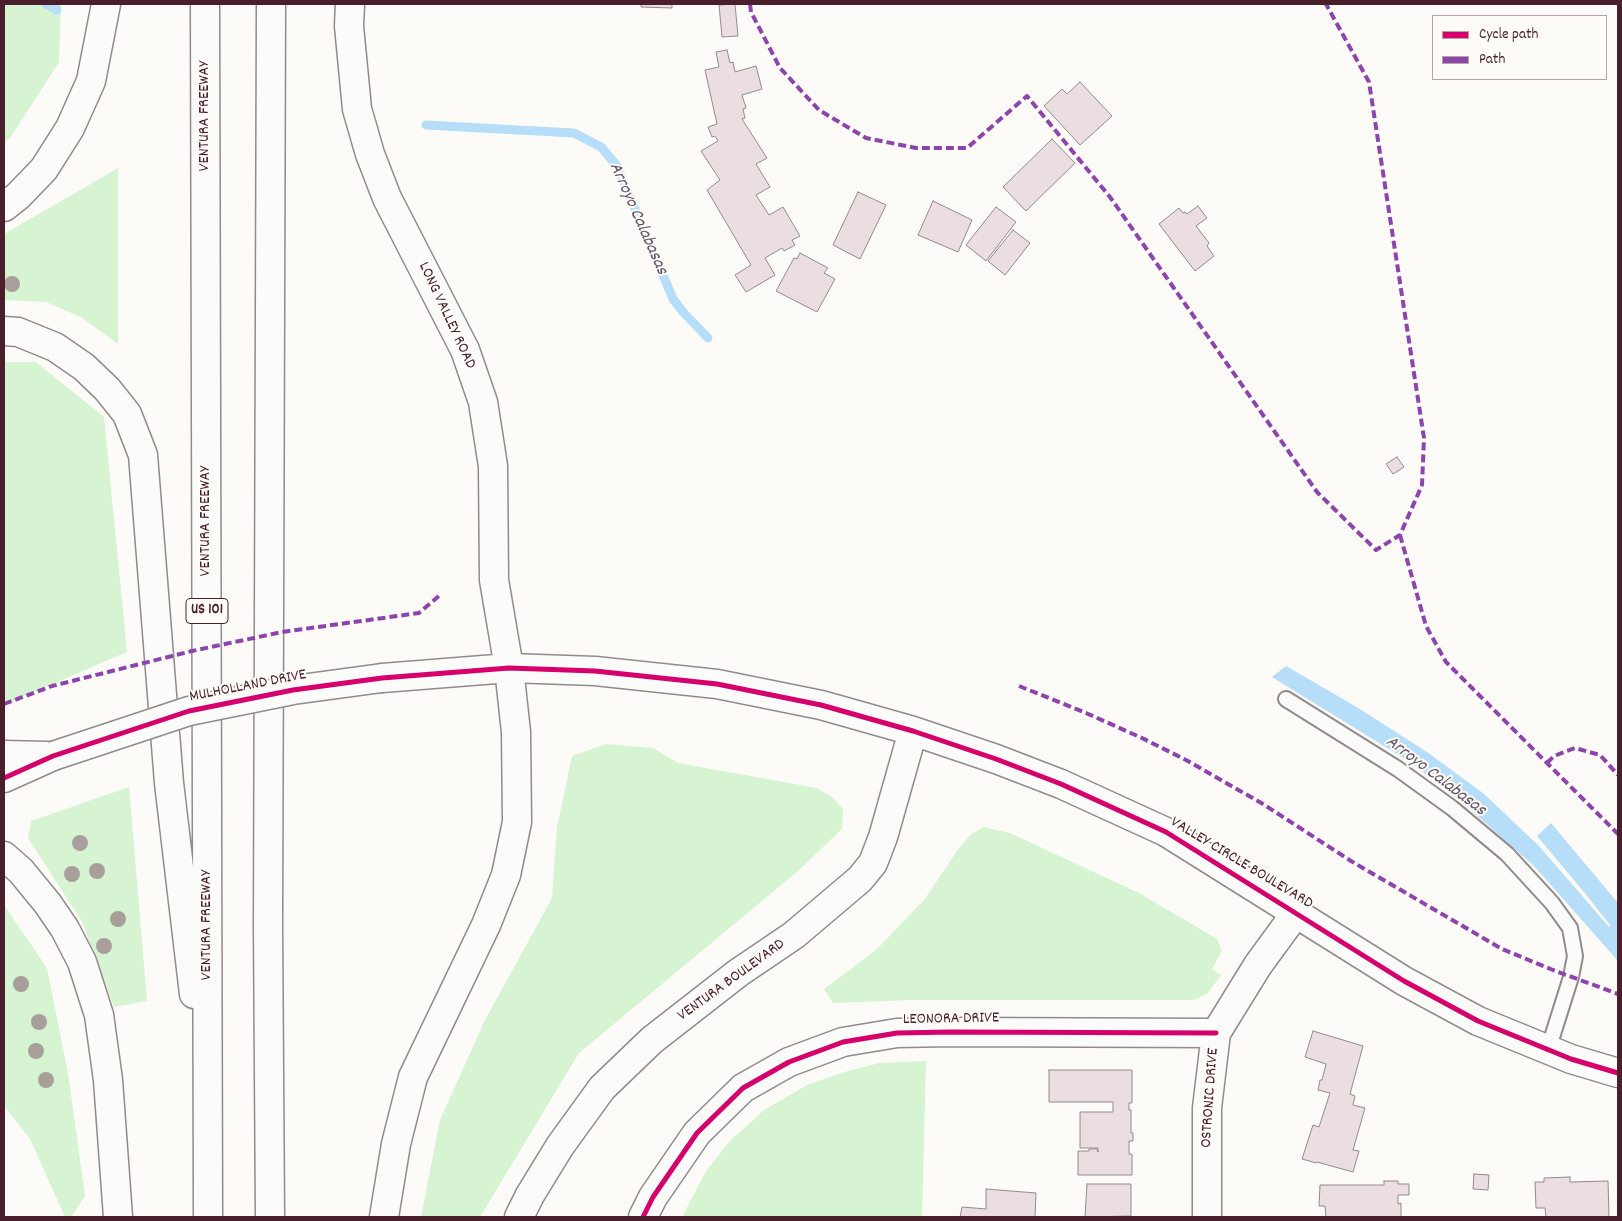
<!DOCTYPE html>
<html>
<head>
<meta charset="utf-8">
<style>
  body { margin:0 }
  #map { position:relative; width:1622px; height:1221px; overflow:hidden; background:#fcfbf8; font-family:Dekko,sans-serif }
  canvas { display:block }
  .frame { position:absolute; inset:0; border:5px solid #4a1f2b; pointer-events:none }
  .legend { position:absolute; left:1432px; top:15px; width:175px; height:65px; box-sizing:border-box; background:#fdfcf7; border:1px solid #b5a4a5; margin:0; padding:6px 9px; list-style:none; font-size:15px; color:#4a1f2b }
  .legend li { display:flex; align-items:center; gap:10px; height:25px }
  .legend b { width:25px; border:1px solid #b5a4a5 }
</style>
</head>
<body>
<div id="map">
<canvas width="1622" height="1221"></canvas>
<div class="frame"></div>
<ul class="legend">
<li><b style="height:6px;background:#d6006c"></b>Cycle path</li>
<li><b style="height:6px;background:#8e44ad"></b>Path</li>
</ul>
</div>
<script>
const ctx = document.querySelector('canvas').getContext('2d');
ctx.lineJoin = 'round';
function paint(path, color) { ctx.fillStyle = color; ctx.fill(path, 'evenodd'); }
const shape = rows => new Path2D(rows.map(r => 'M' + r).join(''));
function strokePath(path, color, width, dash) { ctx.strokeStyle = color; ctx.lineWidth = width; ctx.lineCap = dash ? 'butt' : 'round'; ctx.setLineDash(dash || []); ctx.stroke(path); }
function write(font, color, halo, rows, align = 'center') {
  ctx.font = font + ' Dekko,sans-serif'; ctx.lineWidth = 4; ctx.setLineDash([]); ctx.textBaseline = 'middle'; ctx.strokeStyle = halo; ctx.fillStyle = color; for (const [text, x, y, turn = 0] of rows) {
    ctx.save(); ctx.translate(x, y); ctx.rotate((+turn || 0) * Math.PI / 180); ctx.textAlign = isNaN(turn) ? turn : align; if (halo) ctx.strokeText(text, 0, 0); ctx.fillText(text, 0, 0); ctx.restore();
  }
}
paint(shape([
  [4,4,61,4,59,62,10,138,4,142],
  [118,168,118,344,81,317,46,302,4,300,4,234],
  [4,362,36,362,104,417,127,652,4,705],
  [606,744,653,748,678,763,817,788,832,797,843,809,842,829,798,871,579,1053,480,1217,421,1217,440,1120,484,1022,552,898,557,827,572,756],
  [129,787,147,1001,114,1007,82,922,28,838,31,821],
  [983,827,1010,833,1139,893,1217,939,1222,951,1212,969,1221,975,1207,994,1194,1000,912,1000,833,1003,824,989,876,950,924,900,957,851,970,835],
  [4,905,47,968,68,1073,85,1196,71,1217,65,1217,30,1139,4,1106],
  [926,1061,922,1217,682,1217,706,1171,730,1141,764,1110,807,1085,841,1073,879,1063]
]), '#d6f4d2');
paint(shape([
  [1286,666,1355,706,1427,752,1483,793,1539,846,1609,927,1610,925,1584,892,1537,836,1551,823,1618,903,1618,961,1534,866,1463,803,1413,764,1272,677]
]), '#b7def9');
strokePath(shape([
  [46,4,57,10],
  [426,125,574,133,601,147,617,166,673,299,683,312,708,338]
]), '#b7def9', 9);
const building = shape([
  [641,4,672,4,672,8,641,7,641,4],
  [735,4,738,36,722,37,719,5,735,4],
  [727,50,730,63,733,62,735,72,756,66,762,89,742,95,746,108,743,109,745,118,742,119,767,158,756,164,770,187,756,195,769,215,783,207,800,236,792,240,795,245,784,251,782,248,765,258,775,275,746,292,735,275,751,265,707,190,720,180,701,151,718,141,715,136,712,137,708,127,717,124,705,70,719,67,716,52,727,50],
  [1080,82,1112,116,1080,145,1044,106,1062,89,1067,94,1080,82],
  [1052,139,1075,163,1026,211,1003,187,1052,139],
  [858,192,886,205,860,259,833,245,858,192],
  [933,201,972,220,958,252,918,235,933,201],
  [1198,206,1207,218,1196,226,1209,243,1207,246,1214,256,1195,271,1159,224,1179,208,1183,213,1185,212,1187,214,1198,206],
  [996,207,1016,222,986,261,966,245,996,207],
  [1013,230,1030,243,1005,275,988,261,1013,230],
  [800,253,828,268,824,273,835,279,817,312,776,291,794,258,797,259,800,253],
  [1397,457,1404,467,1393,474,1386,464,1397,457],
  [1313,1031,1363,1046,1350,1094,1355,1096,1353,1105,1365,1108,1353,1150,1359,1151,1353,1172,1317,1162,1316,1163,1302,1159,1313,1125,1319,1127,1330,1093,1318,1090,1320,1080,1322,1080,1326,1064,1305,1057,1313,1031],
  [1049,1070,1132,1070,1132,1103,1129,1103,1129,1110,1131,1110,1131,1133,1133,1133,1133,1141,1129,1141,1129,1154,1132,1154,1132,1175,1078,1175,1078,1151,1089,1151,1089,1149,1097,1149,1098,1152,1098,1148,1080,1148,1080,1112,1113,1112,1113,1102,1049,1102,1049,1070],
  [1474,1174,1489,1175,1488,1190,1473,1189,1474,1174],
  [1570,1177,1570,1182,1608,1181,1609,1217,1546,1217,1545,1208,1536,1208,1535,1182,1544,1182,1544,1178,1570,1177],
  [1384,1181,1398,1181,1398,1184,1409,1184,1409,1195,1398,1195,1398,1204,1401,1203,1401,1217,1326,1217,1325,1206,1319,1206,1320,1185,1384,1185,1384,1181],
  [1087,1184,1131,1184,1131,1216,1085,1217,1087,1184],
  [986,1189,1036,1193,1035,1217,960,1217,962,1207,986,1209,986,1189]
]);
paint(building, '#eadee0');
strokePath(building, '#928a8b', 1);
const lane = shape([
  [1286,699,1398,769,1452,808,1507,854,1552,903,1570,928,1575,956,1571,977,1548,1050]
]);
const street = shape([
  [643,1217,653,1197,697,1133,743,1088,789,1062,843,1042,897,1033,951,1032,1216,1033],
  [1207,1217,1207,1108,1216,1033,1258,965,1296,913]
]);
const secondary = shape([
  [350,4,349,26,357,109,370,154,387,198,465,350,483,402,493,466,494,580,509,668],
  [382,678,509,668,595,671,717,684,821,705,913,731,996,759,1061,784,1166,832,1404,981,1478,1021,1571,1059,1618,1073],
  [4,755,47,756],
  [4,778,53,756],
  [519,1217,530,1195,560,1146,602,1088,652,1040,738,973,794,935,860,879,873,863,883,837,913,731]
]);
const highway = shape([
  [205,4,208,1217],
  [4,207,18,196,44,169,70,128,91,81,106,4],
  [4,331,18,332,55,347,84,367,107,389,127,414,143,455,169,783,194,994],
  [4,856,21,871,48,904,65,929,82,962,99,1015,108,1080,118,1217],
  [270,1217,268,925,271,4],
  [384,1217,396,1144,413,1077,486,925,506,875,517,822,516,732,509,668]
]);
strokePath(lane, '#928a8b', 18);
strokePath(street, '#928a8b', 31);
strokePath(secondary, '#928a8b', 31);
strokePath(highway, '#928a8b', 31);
strokePath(lane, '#fbfbf9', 14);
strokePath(street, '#fbfbf9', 28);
strokePath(secondary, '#fbfbf9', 28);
strokePath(highway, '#fbfbf9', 28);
const secondaryBridge = shape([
  [53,756,189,711,293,690,382,678]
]);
strokePath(secondaryBridge, '#928a8b', 31, []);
strokePath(secondaryBridge, '#fbfbf9', 28);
strokePath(shape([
  [750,4,751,12,780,68,819,110,866,138,916,148,967,148,1027,96,1110,197,1317,492,1376,550,1400,535,1422,485,1424,438,1369,82,1326,4],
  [1400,535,1426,626,1446,662,1618,834],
  [1019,686,1086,713,1142,738,1186,760,1263,804,1351,861,1502,949,1553,970,1618,994],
  [4,704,52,686,192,651,282,632,419,613,440,595],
  [1547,763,1554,756,1575,748,1600,755,1618,775]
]), '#8e44ad', 4, [8, 4]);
strokePath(shape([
  [4,778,53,756,189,711,293,690,382,678,509,668,595,671,717,684,821,705,913,731,996,759,1061,784,1166,832,1404,981,1478,1021,1571,1059,1618,1073],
  [643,1217,653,1197,697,1133,743,1088,789,1062,843,1042,897,1033,951,1032,1216,1033]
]), '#d6006c', 5);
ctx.fillStyle = '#a99f9a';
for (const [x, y] of [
  [12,284],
  [80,843],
  [97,871],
  [72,874],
  [118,919],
  [104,946],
  [21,984],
  [39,1022],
  [36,1051],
  [46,1080]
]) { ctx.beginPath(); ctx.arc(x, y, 8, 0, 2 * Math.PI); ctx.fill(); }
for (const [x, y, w] of [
  [207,611,42]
]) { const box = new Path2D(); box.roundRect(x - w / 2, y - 12.5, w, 25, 4); ctx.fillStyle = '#fdfcf7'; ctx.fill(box); strokePath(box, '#4a1f2b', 1); }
write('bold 15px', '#4a1f2b', null, [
  ["US 101",207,611]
]);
write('16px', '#4a1f2b', '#fdfcf7', [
  ["VENTURA FREEWAY",206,116,-90],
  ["LONG VALLEY ROAD",446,316,65],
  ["VENTURA FREEWAY",207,521,-90],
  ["MULHOLLAND DRIVE",248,687,-11],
  ["VALLEY CIRCLE BOULEVARD",1241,864,31],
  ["VENTURA FREEWAY",208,925,-90],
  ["VENTURA BOULEVARD",732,981,-36],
  ["LEONORA DRIVE",951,1020,-1],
  ["OSTRONIC DRIVE",1211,1098,-86]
]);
write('italic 18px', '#625469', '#fdfcf7', [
  ["Arroyo Calabasas",637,219,66],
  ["Arroyo Calabasas",1435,777,37]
]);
</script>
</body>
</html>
